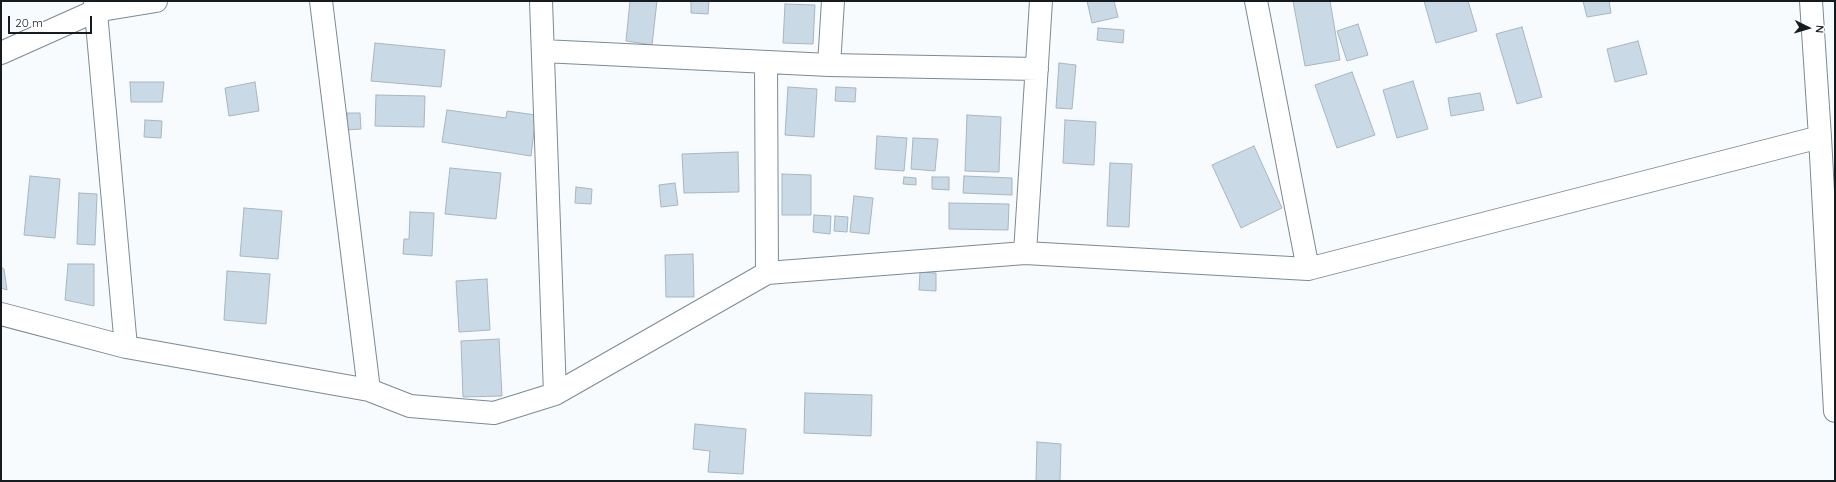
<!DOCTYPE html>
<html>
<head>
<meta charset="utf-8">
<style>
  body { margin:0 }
  #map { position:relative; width:1836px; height:482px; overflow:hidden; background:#f8fbfd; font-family:Quicksand,sans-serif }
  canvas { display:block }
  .frame { position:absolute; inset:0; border:2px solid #151b1f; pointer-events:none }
  .north { position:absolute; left:1788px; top:8px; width:40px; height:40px; -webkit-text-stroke:3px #fff; paint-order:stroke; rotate:95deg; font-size:11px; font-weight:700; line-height:16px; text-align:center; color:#151b1f }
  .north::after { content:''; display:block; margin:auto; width:14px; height:18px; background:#151b1f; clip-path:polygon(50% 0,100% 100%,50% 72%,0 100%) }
  .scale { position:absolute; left:8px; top:16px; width:84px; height:18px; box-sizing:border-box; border:2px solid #151b1f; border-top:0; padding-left:5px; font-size:12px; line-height:14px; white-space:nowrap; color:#151b1f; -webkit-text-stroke:3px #fff; paint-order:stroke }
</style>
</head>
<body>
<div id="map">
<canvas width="1836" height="482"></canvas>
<div class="frame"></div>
<div class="north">N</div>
<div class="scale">20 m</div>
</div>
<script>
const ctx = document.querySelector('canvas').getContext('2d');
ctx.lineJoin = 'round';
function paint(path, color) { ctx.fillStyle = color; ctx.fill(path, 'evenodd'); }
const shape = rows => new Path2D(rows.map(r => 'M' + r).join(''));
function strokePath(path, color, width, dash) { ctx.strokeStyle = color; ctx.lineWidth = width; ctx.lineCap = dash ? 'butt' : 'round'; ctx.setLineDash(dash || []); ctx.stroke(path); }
const building = shape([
  [630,1,657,1,652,45,626,41,630,1],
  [691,1,709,1,708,14,691,13,691,1],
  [1087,1,1114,1,1118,17,1092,23,1087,1],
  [1293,1,1330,1,1340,60,1305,66,1293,1],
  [1424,1,1468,1,1477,31,1436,43,1424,1],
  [1583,1,1609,1,1611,13,1587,17,1583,1],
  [785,4,815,5,813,44,783,43,785,4],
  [1358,24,1368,55,1347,61,1337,31,1358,24],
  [1522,27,1542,97,1517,104,1496,34,1522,27],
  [1098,28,1124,30,1123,43,1097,40,1098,28],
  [1638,41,1647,74,1615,82,1607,49,1638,41],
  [375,43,445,50,441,87,371,81,375,43],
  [1059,63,1076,65,1072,109,1056,108,1059,63],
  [1352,72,1375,135,1337,148,1315,85,1352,72],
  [1413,81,1428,129,1397,138,1383,90,1413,81],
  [130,82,164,82,162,102,131,102,130,82],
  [255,82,259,111,229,116,225,88,255,82],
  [788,87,817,89,814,137,785,135,788,87],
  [836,87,856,88,855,102,835,101,836,87],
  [1480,93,1484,110,1451,116,1448,98,1480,93],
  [376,95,425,96,424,127,375,126,376,95],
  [447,110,506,118,507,111,536,115,531,156,442,142,447,110],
  [347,113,360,113,361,129,347,130,347,113],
  [967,115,1001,117,999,172,965,171,967,115],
  [145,120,162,121,161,138,144,137,145,120],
  [1065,120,1096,122,1094,165,1063,163,1065,120],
  [877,136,907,138,904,171,875,169,877,136],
  [913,138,938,139,935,171,911,169,913,138],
  [1254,146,1282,208,1241,228,1212,165,1254,146],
  [738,152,739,192,684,193,682,154,738,152],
  [1110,163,1132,164,1129,227,1107,226,1110,163],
  [450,168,501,173,496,219,445,214,450,168],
  [782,174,811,175,811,215,782,215,782,174],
  [30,176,60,179,55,238,24,235,30,176],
  [964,176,1012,178,1012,195,963,193,964,176],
  [904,177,916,178,916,185,903,184,904,177],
  [932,177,949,177,949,190,932,189,932,177],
  [675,183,678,205,661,207,659,185,675,183],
  [576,187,592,189,591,204,575,203,576,187],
  [79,193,97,194,95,245,77,244,79,193],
  [854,196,873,198,869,234,850,232,854,196],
  [949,203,1009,204,1008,230,949,229,949,203],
  [244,208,282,211,278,259,240,256,244,208],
  [410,212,434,213,432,256,403,254,404,239,409,239,410,212],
  [814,215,831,216,830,234,813,232,814,215],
  [835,216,848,217,847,232,834,231,835,216],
  [693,254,694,297,666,297,665,255,693,254],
  [68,264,94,264,94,306,65,300,68,264],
  [1,267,4,269,7,290,1,288,1,267],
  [227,271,270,274,266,324,224,320,227,271],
  [920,272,936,273,936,291,919,290,920,272],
  [487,279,490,330,459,332,456,281,487,279],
  [499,339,502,396,463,397,461,341,499,339],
  [805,393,872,395,871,436,804,433,805,393],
  [695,424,746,429,743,474,708,472,710,451,693,449,695,424],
  [1037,442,1061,444,1060,481,1036,481,1037,442]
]);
paint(building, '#c9d9e5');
strokePath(building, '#a6b6c1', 1);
const minor = shape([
  [95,1,126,347],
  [321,1,369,390],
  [541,1,555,394],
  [1256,1,1308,269],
  [1811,1,1820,137,1835,411],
  [543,51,829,65,1037,69],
  [1,53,95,11,156,1],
  [766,62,767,273],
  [829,65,833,1],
  [1025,253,1041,1],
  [1,314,126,347,369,390,410,406,494,413,555,394,767,273,1025,253,1308,269,1820,137]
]);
strokePath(minor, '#7b8a95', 24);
strokePath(minor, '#fff', 22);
</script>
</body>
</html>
